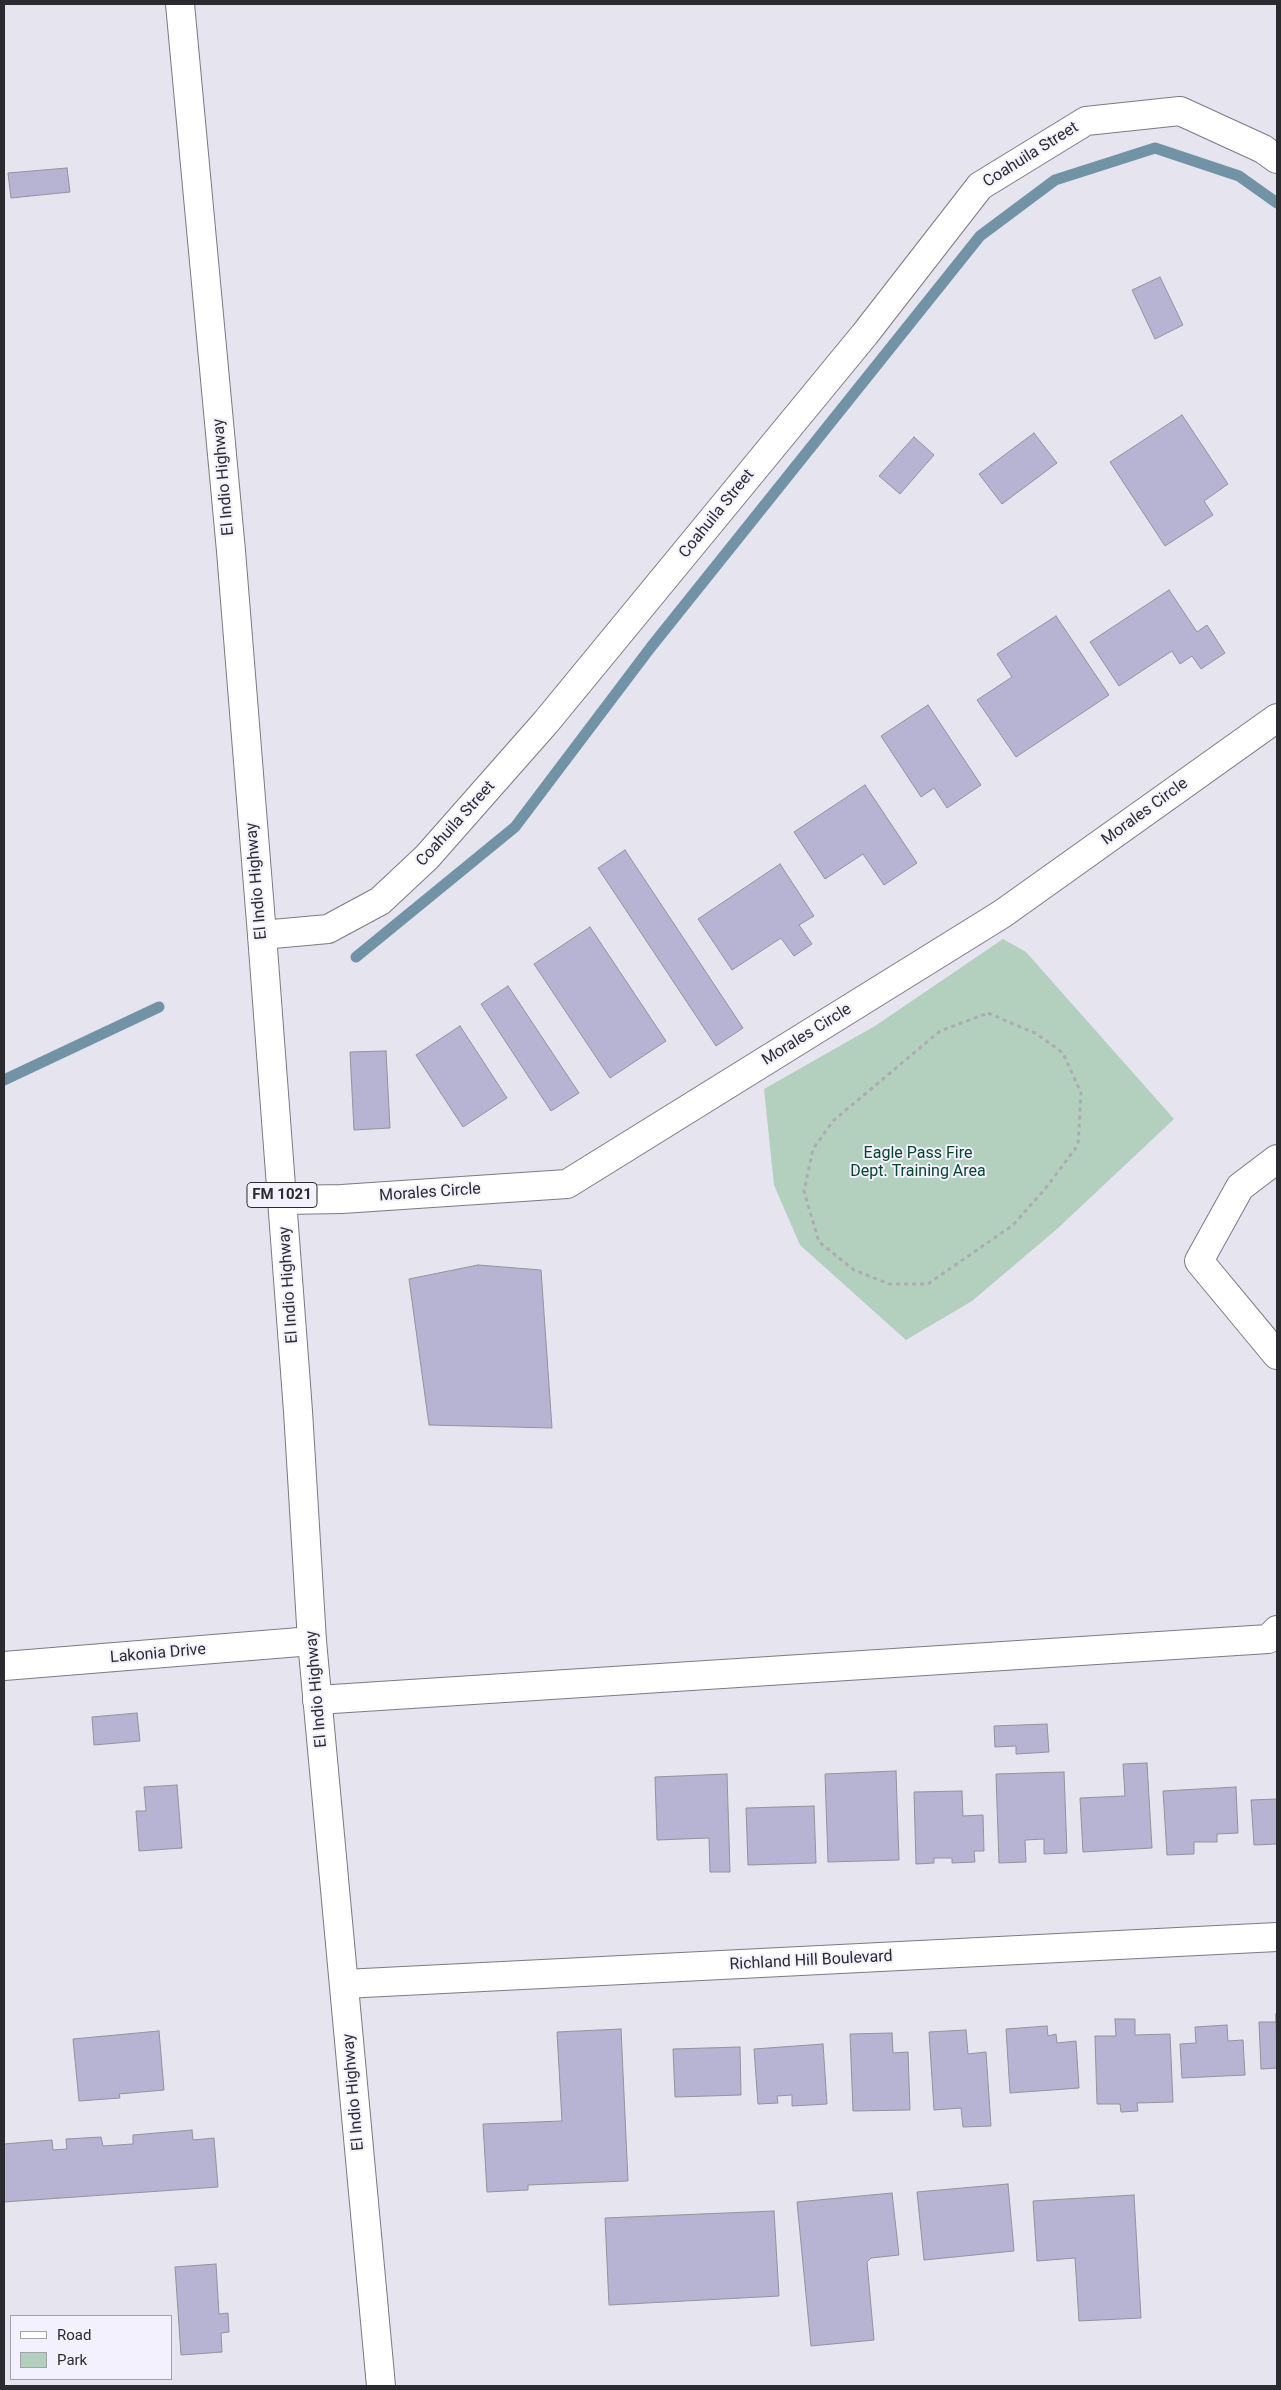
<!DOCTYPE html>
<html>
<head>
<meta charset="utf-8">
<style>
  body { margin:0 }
  #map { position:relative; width:1281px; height:2390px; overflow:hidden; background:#e5e4ef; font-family:Roboto,sans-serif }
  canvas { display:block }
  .frame { position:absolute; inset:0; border:5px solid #2b2b2f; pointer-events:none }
  .legend { position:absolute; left:10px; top:2315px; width:162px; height:65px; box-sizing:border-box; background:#f2f1fd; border:1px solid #a2a2ab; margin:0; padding:6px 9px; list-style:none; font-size:15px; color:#2b2b2f }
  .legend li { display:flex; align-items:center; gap:10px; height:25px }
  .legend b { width:25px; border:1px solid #a2a2ab }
</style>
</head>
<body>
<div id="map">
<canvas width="1281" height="2390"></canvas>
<div class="frame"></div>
<ul class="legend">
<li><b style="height:6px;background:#fff"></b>Road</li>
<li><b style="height:14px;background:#b3cfbe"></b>Park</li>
</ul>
</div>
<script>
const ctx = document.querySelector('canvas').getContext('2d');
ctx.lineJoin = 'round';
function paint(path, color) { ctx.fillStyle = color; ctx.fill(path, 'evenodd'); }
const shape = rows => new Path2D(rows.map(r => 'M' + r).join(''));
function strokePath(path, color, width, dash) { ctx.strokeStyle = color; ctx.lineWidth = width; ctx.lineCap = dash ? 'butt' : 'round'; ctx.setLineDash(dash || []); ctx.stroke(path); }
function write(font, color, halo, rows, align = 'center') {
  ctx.font = font + ' Roboto,sans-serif'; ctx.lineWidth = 4; ctx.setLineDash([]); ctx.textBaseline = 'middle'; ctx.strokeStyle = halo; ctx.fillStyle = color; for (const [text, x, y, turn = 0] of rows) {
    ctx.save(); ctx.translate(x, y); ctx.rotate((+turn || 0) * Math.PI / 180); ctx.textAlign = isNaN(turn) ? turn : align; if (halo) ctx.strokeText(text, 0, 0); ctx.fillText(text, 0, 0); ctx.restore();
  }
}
paint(shape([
  [1003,939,1026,952,1174,1119,1057,1229,972,1301,906,1340,800,1245,774,1185,764,1089,875,1026]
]), '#b3cfbe');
strokePath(shape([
  [356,957,515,827,651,647,980,236,1055,180,1155,148,1239,176,1277,203],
  [4,1080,159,1007]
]), '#7293a6', 11);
const building = shape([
  [67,168,70,192,11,198,8,173,67,168],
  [1160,277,1183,325,1155,339,1132,290,1160,277],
  [1182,415,1228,484,1204,501,1213,515,1165,546,1110,462,1182,415],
  [1034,433,1057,463,1002,504,979,474,1034,433],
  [914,437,934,455,900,494,879,476,914,437],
  [1169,590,1197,632,1207,625,1225,653,1201,669,1192,656,1180,664,1172,651,1119,686,1090,642,1169,590],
  [1056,616,1109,695,1016,757,977,700,1012,677,997,654,1056,616],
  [928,705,981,785,947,808,934,788,921,797,881,736,928,705],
  [865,785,917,863,884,885,863,854,825,879,794,832,865,785],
  [625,850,743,1028,716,1046,598,868,625,850],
  [780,864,814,916,799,925,812,944,794,956,781,938,732,970,698,919,780,864],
  [590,927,666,1041,610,1078,534,964,590,927],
  [508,986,579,1093,551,1111,481,1004,508,986],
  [460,1026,507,1098,463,1127,416,1055,460,1026],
  [386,1051,390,1128,354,1130,350,1052,386,1051],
  [478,1265,541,1270,552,1428,429,1425,409,1279,478,1265],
  [137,1713,140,1741,94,1745,92,1717,137,1713],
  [1047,1724,1049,1752,1016,1754,1016,1746,995,1747,994,1726,1047,1724],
  [1147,1763,1152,1848,1083,1852,1080,1798,1125,1796,1123,1764,1147,1763],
  [896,1771,899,1860,828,1862,825,1774,896,1771],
  [1064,1772,1067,1853,1044,1854,1044,1839,1025,1840,1026,1862,999,1863,996,1774,1064,1772],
  [727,1774,730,1872,710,1872,709,1838,657,1840,655,1777,727,1774],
  [177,1785,182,1848,139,1851,136,1811,146,1811,144,1787,177,1785],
  [1236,1787,1238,1833,1217,1834,1217,1842,1194,1842,1194,1854,1167,1855,1163,1791,1236,1787],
  [962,1791,963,1816,983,1815,984,1851,974,1851,975,1862,952,1863,952,1858,934,1858,934,1863,916,1864,914,1792,962,1791],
  [1277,1799,1277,1844,1254,1845,1251,1800,1277,1799],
  [814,1806,816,1863,748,1865,746,1808,814,1806],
  [1276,2014,1277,2068,1261,2069,1259,2022,1276,2022,1276,2014],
  [1115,2019,1135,2019,1135,2035,1170,2034,1173,2102,1137,2103,1138,2111,1121,2112,1120,2104,1097,2104,1095,2036,1116,2036,1115,2019],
  [1227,2025,1228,2041,1243,2040,1245,2075,1182,2078,1180,2044,1196,2043,1195,2027,1227,2025],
  [1047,2026,1048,2036,1056,2034,1057,2043,1076,2041,1079,2088,1010,2093,1006,2029,1047,2026],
  [621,2029,628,2181,528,2185,528,2190,487,2192,483,2124,562,2121,557,2032,621,2029],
  [966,2030,968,2054,986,2052,991,2126,963,2127,961,2108,934,2110,929,2032,966,2030],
  [159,2031,164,2090,119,2094,120,2098,79,2101,73,2039,159,2031],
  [892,2033,893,2053,908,2052,910,2110,853,2111,850,2034,892,2033],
  [823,2044,827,2104,792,2106,792,2095,777,2096,778,2103,758,2104,754,2049,823,2044],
  [740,2047,741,2095,675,2097,673,2049,740,2047],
  [192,2130,193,2140,214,2138,218,2187,4,2202,4,2144,52,2140,53,2150,67,2149,66,2139,101,2137,103,2146,133,2144,133,2135,192,2130],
  [1008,2184,1014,2251,924,2260,917,2192,1008,2184],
  [892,2193,899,2255,871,2258,867,2262,874,2340,811,2346,797,2202,892,2193],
  [1134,2195,1141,2318,1079,2321,1075,2258,1037,2261,1033,2201,1134,2195],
  [774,2211,779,2296,609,2305,605,2218,774,2211],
  [216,2264,219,2314,228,2313,229,2332,221,2333,222,2352,181,2355,175,2267,216,2264]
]);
paint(building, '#b6b3d3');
strokePath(building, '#93929d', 1);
const minor = shape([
  [262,935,328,929,380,901,427,857,546,722,865,334,980,186,1086,121,1180,111,1263,149,1277,159],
  [1277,1159,1240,1187,1199,1261,1277,1355],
  [283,1200,342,1199,567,1184,1002,914,1277,718],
  [4,1666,312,1641],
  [317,1700,1268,1639,1277,1630],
  [344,1984,1277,1937]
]);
const major = shape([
  [180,4,231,551,262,935,298,1411,312,1641,381,2386]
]);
strokePath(minor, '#7b7a85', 30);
strokePath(major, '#7b7a85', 30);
strokePath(shape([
  [988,1013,1037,1034,1063,1053,1081,1093,1078,1145,1045,1189,1013,1225,928,1284,889,1284,854,1270,819,1242,804,1191,813,1149,833,1121,940,1031,988,1013]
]), '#adacb5', 3, [4, 4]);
strokePath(minor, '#fff', 28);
strokePath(major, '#fff', 28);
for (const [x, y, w] of [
  [282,1195,70]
]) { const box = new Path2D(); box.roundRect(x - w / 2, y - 12.5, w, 25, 4); ctx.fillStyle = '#f2f1fd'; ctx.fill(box); strokePath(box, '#2b2b2f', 1); }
write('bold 15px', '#2b2b2f', null, [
  ["FM 1021",282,1195]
]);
write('16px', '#2b2b2f', '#f2f1fd', [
  ["Coahuila Street",1031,155,-32],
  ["El Indio Highway",224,477,-95],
  ["Coahuila Street",717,514,-51],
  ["Morales Circle",1145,812,-36],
  ["Coahuila Street",456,824,-48],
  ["El Indio Highway",257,881,-95],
  ["Morales Circle",807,1035,-32],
  ["Morales Circle",430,1193,-4],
  ["El Indio Highway",289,1285,-94],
  ["Lakonia Drive",158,1654,-5],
  ["El Indio Highway",317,1689,-95],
  ["Richland Hill Boulevard",811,1961,-3],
  ["El Indio Highway",354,2092,-95]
]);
write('16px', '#06452a', '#f2f1fd', [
  ["Eagle Pass Fire",918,1154],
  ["Dept. Training Area",918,1172]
]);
</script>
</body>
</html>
